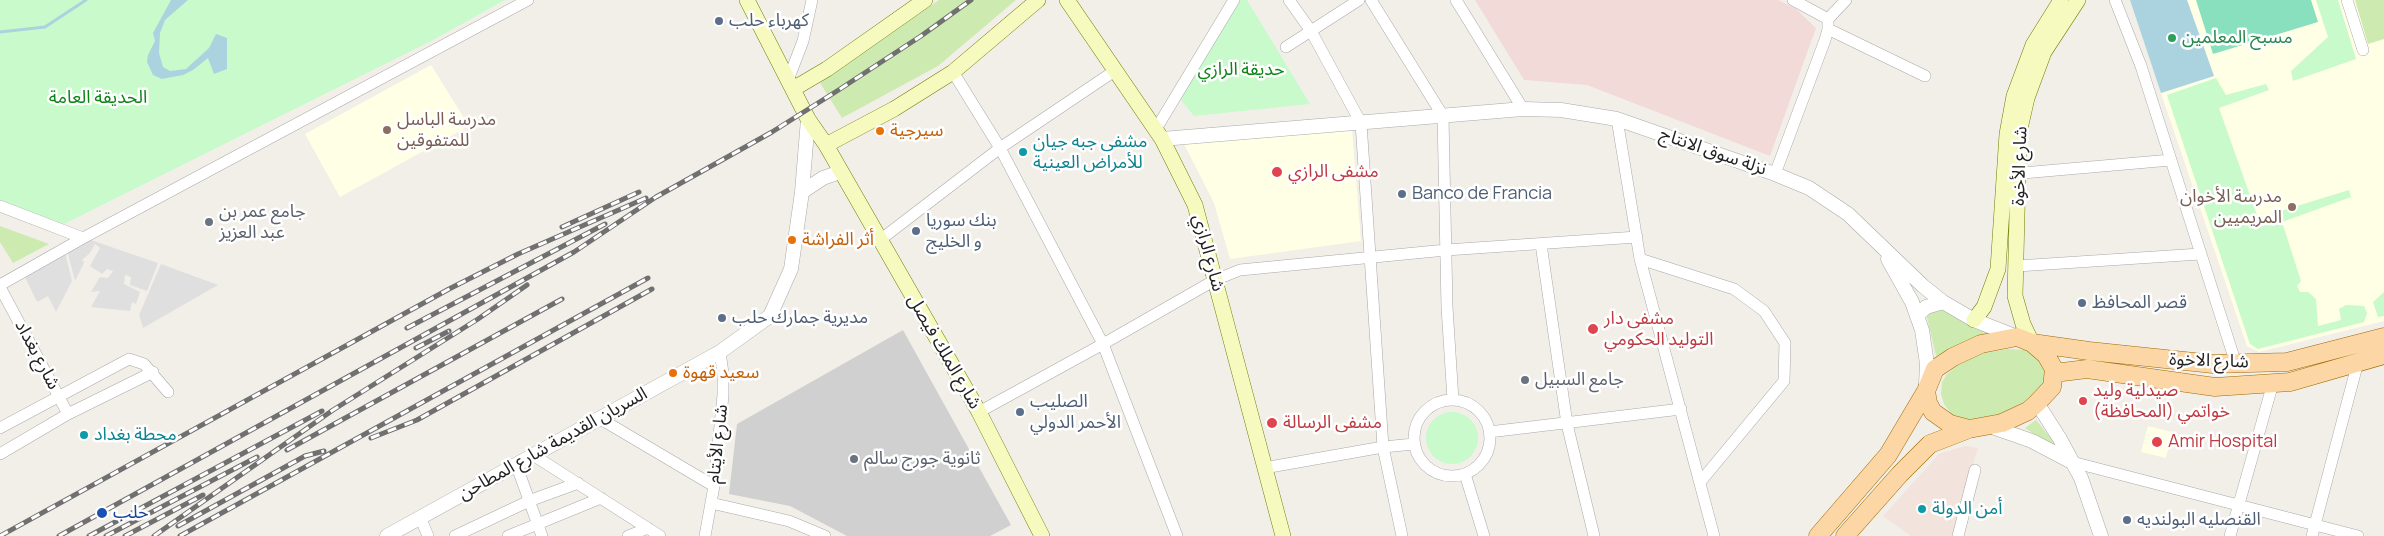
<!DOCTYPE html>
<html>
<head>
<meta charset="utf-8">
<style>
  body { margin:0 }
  canvas { display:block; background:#f2efe9 }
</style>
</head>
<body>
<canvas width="2384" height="536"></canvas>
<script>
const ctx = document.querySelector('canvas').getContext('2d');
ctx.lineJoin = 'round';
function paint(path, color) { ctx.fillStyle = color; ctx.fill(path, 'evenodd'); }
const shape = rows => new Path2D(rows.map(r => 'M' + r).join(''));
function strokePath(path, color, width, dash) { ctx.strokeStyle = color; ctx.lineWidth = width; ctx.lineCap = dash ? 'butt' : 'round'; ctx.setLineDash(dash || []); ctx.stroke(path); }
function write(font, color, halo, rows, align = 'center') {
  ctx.font = font + ' Manrope,"Noto Sans Arabic",sans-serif'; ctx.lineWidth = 5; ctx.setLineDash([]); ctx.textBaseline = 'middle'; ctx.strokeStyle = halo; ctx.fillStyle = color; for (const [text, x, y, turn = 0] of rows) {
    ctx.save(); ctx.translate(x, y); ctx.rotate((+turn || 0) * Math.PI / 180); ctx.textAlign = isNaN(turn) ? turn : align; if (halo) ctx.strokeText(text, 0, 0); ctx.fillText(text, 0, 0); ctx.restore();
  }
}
paint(shape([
  [85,238,158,263,147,291,130,285,131,277,125,275,124,284,140,292,136,304,132,302,130,311,91,307,100,291,91,292,100,277,108,278,113,271,107,269,102,274,90,266,100,248,95,244,90,253,82,260,83,262,85,261,75,281,67,250],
  [65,252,72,281,56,312,48,296,37,302,24,275],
  [161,264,218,285,143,328,139,315]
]), '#e0dfdf');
paint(shape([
  [1475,0,1778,0,1796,9,1816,28,1770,156,1587,85,1524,80]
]), '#f2dad9');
paint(shape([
  [2187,0,2384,0,2384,321,2259,352,2247,346,2161,93,2214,76],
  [431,65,469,126,340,197,305,134],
  [1352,129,1361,241,1230,259,1214,203,1183,142,1272,137],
  [2148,426,2172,432,2166,458,2141,452]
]), '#ffffe5');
paint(shape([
  [903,330,1011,525,990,536,847,536,790,506,729,494,737,424]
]), '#d0d0d0');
paint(shape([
  [1965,446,1978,448,1952,536,1911,536,1883,516,1939,454]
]), '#f3e3dd');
paint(shape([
  [939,0,1016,0,938,66,842,118,820,83],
  [2355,0,2384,0,2384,39,2368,44],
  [0,226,49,244,13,263,0,242],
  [1940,308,1989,334,1936,356,1926,313],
  [2008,349,2027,350,2038,356,2049,379,2029,402,1986,421,1965,420,1953,416,1944,404,1941,394,1942,382,1947,374,1961,363,1983,353],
  [2036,420,2063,453,2025,428]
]), '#cdebb0');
paint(shape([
  [0,0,505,0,433,40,64,224,0,201],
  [1231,0,1247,0,1310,104,1194,116,1181,100],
  [2316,0,2338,0,2356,59,2293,81,2291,71,2328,37],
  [2216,78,2226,95,2266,84,2269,90,2219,108,2258,218,2349,190,2351,197,2282,222,2301,281,2297,286,2300,292,2308,292,2316,299,2318,326,2341,320,2339,309,2346,305,2364,306,2367,313,2364,322,2258,349,2250,344,2167,95],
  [2384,292,2384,316,2378,317,2373,302],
  '1426 438a26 26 0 1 1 52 0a26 26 0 1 1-52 0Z'
]), '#c8facc');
paint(shape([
  [2196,0,2311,0,2318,22,2213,54]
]), '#88e0be');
paint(shape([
  [171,0,188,0,165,20,160,33,159,53,163,67,170,71,186,69,209,48,216,34,227,38,227,69,214,74,208,58,193,70,183,75,162,79,153,75,147,62,148,55,155,41,153,33],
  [2130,0,2187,0,2214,76,2161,93]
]), '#aad3df');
strokePath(shape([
  [0,32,45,27,86,0]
]), '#aad3df', 3);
const minor = shape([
  [1289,0,1311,31,1361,123,1383,447,1402,536],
  [1371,0,1443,116,1447,307,1453,400],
  [1456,0,1523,109],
  [1793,0,1828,19],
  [2115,0,2141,66,2236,364],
  [2347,0,2363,50],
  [1828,29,1925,76],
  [1286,47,1359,0],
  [953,72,1000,148,1103,344,1177,536],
  [788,80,803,41,812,0],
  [1617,119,1640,259,1714,536],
  [1156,129,1234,0],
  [1775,174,1825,40,1828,29,1828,19,1846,0],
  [2011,174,2171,160],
  [0,206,83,238],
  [880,240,1000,148,1116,70],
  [1541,244,1567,424,1594,536],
  [1640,259,1734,289,1764,311,1785,343,1784,381,1701,481],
  [2017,266,2200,254],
  [0,285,83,238,528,0],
  [0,287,68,414],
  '1414 438a38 38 0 1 1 76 0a38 38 0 1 1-76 0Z',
  [979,412,1103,344,1215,280,1240,270,1446,250,1637,237],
  [599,418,714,486],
  [0,428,129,359,144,364,168,392],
  [1489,432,1681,409],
  [0,454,68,414,153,372],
  [533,455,660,536],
  [2072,462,2358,536],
  [516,464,542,536],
  [1264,468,1383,447,1414,444],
  [1465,474,1484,536],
  [711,503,789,521,825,536],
  [420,517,428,536],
  [455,536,529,501,578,483],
  [508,536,601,498],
  [628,536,648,528],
  [705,536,714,486,723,395,723,373,720,352],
  [1958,536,1975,470],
  [2230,536,2273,383],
  [2312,536,2358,362]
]);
const tertiary = shape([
  [1162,139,1523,109,1561,110,1617,119,1775,174,1809,188,1848,214,1923,286,1943,302,1974,320,2017,337],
  [802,192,823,178,840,172],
  [1888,259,1912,302,1922,330,1927,364,1926,384],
  [1917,316,1926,307,1943,302],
  [2037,403,2060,439,2081,478,2101,536],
  [1989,426,2032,441,2072,462],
  [387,536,720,352,770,316,791,269,802,192,808,119]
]);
const secondary = shape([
  [747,0,808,119,826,145,979,412,1042,536],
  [1067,0,1162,139,1195,205,1283,536],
  [793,89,827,69,925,0],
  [826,145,894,109,953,72,1038,0],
  [1974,320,1984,307,1998,269,2007,134,2014,96,2033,45,2061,0],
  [2032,343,2023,324,2015,296,2019,133,2027,98,2044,52,2078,0]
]);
const primary = shape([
  [2032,343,2089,351,2213,364,2287,362,2384,337],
  [2054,373,2087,369,2215,387,2290,382,2384,355],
  [1818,536,1888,455,1926,391],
  [1845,536,1900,474,1930,444,1969,429,2002,423,2028,411,2037,403,2052,387,2054,369,2046,355,2032,343,2017,337,1981,344,1953,357,1935,369,1926,391,1928,403,1933,412,1950,424,1969,429]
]);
strokePath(minor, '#a9a9a9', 12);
strokePath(tertiary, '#a9a9a9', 15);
strokePath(secondary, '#707d05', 16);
strokePath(primary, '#a06b00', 19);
strokePath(minor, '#fff', 11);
strokePath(tertiary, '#fff', 14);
strokePath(secondary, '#f7fabf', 15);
strokePath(primary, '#fcd6a4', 18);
const rail = shape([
  [562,227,639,192],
  [407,328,605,224],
  [416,348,449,331],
  [371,438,417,420,652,289],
  [287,450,562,299],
  [178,526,305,456,324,451],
  [0,536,449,289,518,254,646,198],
  [59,536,574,252,656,197,772,132,837,91,921,36,971,0],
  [89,536,322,411],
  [106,536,257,457],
  [125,536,203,495],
  [154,536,333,410,478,319,527,285],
  [180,536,648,278]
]);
strokePath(rail, '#707070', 5);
strokePath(rail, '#fff', 3, [9]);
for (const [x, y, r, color] of [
  [719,21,5,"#5c6f8a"],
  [2172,38,5,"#2e9e5b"],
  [387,130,5,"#8d6e63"],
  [880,131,5,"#e8710a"],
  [1023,152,5,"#0f9aa8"],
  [1277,172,6,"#e0444e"],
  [1402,194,5,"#5c6f8a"],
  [2292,207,5,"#8d6e63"],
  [209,222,5,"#6b7280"],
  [916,231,5,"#5c6f8a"],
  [792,240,5,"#e8710a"],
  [2082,303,5,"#5c6f8a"],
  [722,318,5,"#5c6f8a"],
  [1593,329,6,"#e0444e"],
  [673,373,5,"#e8710a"],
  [1525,380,5,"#6b7280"],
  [2083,401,5,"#e0444e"],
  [1020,412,5,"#5c6f8a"],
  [1272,423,6,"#e0444e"],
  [84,435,5,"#0f9aa8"],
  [2157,442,6,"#e0444e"],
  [854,459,5,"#6b7280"],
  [1922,509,5,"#0f9aa8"],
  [102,513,6,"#1a4fb4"],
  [2127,520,5,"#5c6f8a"]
]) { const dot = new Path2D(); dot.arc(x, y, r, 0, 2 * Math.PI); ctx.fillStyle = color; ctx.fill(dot); strokePath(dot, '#fff', 2); }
write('18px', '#4e5e75', '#fff', [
  ["كهرباء حلب",729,21],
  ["Banco de Francia",1412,194],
  ["بنك سوريا",926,221],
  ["و الخليج",926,242],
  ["قصر المحافظ",2092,303],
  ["مديرية جمارك حلب",732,318],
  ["الصليب",1030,402],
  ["الأحمر الدولي",1030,423],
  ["القنصليه البولنديه",2137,520]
], 'left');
write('18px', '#27864d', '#fff', [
  ["مسبح المعلمين",2182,38]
], 'left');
write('18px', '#0c8416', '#fff', [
  ["حديقة الرازي",1241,70],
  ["الحديقة العامة",98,98]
]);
write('18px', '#785e54', '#fff', [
  ["مدرسة الباسل",397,120],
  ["للمتفوقين",397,141],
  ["مدرسة الأخوان",2282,197,"right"],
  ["المريميين",2282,218,"right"]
], 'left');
write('18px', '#c56008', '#fff', [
  ["سيرجية",890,131],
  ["أثر الفراشة",802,240],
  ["سعيد قهوة",683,373]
], 'left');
write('18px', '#0d838f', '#fff', [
  ["مشفى جبه جيان",1033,142],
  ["للأمراض العينية",1033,163],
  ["محطة بغداد",94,435],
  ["أمن الدولة",1932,509]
], 'left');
write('18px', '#222', '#fff', [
  ["نزلة سوق الانتاج",1713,152,19],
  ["شارع الأخوة",2020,166,-88],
  ["شارع الرازي",1208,253,75],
  ["شارع الملك فيصل",944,352,60],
  ["شارع بغداد",37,355,62],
  ["شارع الاخوة",2209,361,2],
  ["السريان القديمة شارع المطاحن",553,444,-29],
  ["شارع الأيتام",718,444,-84]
]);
write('18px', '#be3a42', '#fff', [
  ["مشفى الرازي",1288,172],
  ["مشفى دار",1604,319],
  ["التوليد الحكومي",1604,340],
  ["صيدلية وليد",2093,391],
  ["خواتمي (المحافظة)",2093,412],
  ["مشفى الرسالة",1283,423],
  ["Amir Hospital",2168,442]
], 'left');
write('18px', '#5b616d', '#fff', [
  ["جامع عمر بن",219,212],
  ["عبد العزيز",219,233],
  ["جامع السبيل",1535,380],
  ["ثانوية جورج سالم",864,459]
], 'left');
write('18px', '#164399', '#fff', [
  ["حلب",113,513]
], 'left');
</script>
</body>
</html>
